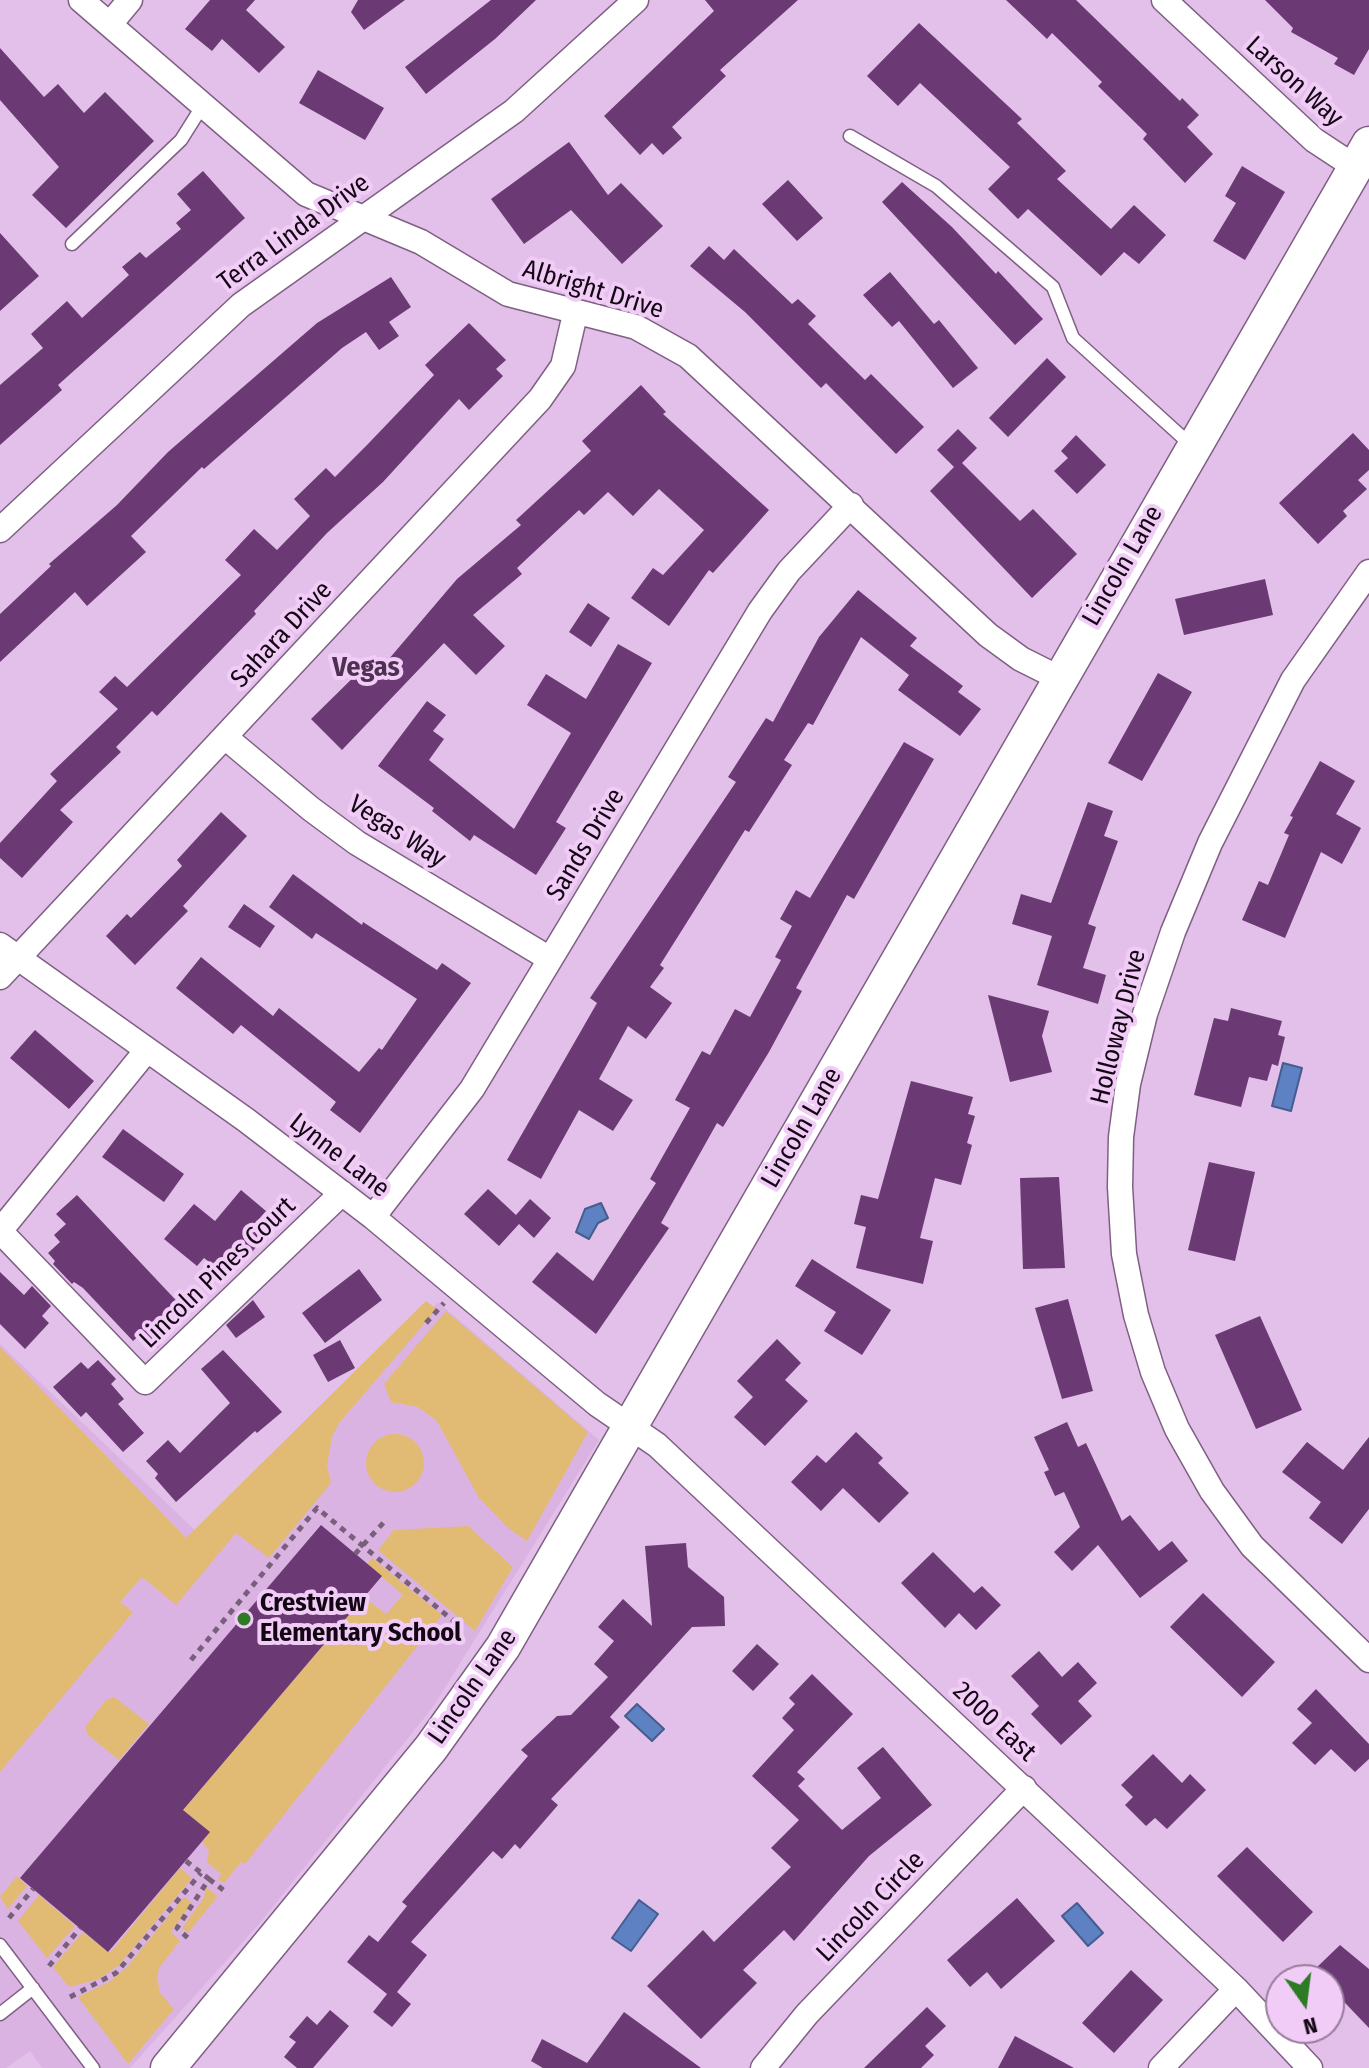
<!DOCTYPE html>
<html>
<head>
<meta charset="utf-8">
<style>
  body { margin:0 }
  #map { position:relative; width:1369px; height:2068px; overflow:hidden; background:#e3c0e9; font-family:"Fira Sans Condensed",sans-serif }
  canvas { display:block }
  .north { position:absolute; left:1265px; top:1964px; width:80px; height:80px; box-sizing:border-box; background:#f1ccf6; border:2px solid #987d9c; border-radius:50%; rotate:166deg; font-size:22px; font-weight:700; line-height:32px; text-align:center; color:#130714 }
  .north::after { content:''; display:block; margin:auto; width:28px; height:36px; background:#2d7c25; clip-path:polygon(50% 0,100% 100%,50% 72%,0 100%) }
</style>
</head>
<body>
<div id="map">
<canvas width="1369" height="2068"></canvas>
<div class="north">N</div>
</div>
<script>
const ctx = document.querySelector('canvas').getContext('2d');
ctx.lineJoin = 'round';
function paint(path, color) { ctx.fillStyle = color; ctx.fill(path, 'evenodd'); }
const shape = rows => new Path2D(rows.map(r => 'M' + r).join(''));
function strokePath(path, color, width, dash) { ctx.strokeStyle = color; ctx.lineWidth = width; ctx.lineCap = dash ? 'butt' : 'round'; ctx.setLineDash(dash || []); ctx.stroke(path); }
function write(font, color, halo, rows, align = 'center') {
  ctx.font = font + ' "Fira Sans Condensed",sans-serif'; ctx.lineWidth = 8; ctx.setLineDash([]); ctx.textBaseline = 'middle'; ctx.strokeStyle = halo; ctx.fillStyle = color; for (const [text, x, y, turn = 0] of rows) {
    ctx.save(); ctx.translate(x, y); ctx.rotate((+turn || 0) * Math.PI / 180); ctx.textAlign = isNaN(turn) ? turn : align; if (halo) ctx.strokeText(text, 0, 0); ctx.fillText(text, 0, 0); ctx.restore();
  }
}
paint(shape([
  [438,1302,599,1440,433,1707,259,1924,130,2068,42,2068,30,2051,6,2068,0,2068,0,1344,196,1531]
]), '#dbb3e2');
paint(shape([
  [426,1301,437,1309,339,1423,332,1437,327,1465,331,1483,269,1558,236,1533,176,1605,142,1577,120,1602,133,1612,0,1772,0,1347,186,1538],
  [446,1311,588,1432,527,1541,508,1528,479,1498,437,1421,418,1407,391,1402,384,1384],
  '366 1463a29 29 0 1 1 58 0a29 29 0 1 1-58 0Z',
  [468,1526,513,1567,475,1631,378,1550,394,1530],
  [372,1558,442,1615,245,1864,241,1862,224,1883,218,1879,221,1874,207,1862,209,1850,202,1842,210,1832,183,1810,364,1597,386,1614,403,1595,367,1564],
  [114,1697,149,1724,119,1760,88,1735,85,1727,106,1700],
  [180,1868,192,1878,119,1965,99,1979,69,1987,53,1967,83,1932,110,1953],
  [17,1876,27,1886,8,1909,0,1897],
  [206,1887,218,1896,188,1933,182,1928,204,1898],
  [39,1895,75,1926,47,1958,18,1921],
  [184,1897,192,1903,171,1932,180,1941,159,1968,157,1977,160,1993,174,2009,128,2064,78,1997,109,1982,127,1967]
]), '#e1bb74');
const water = shape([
  [1283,1063,1302,1068,1291,1111,1272,1106,1283,1063],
  [601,1203,608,1218,598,1223,589,1239,576,1232,585,1209,601,1203],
  [637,1704,664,1729,652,1741,625,1716,637,1704],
  [639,1900,658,1914,631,1951,612,1938,639,1900],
  [1077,1903,1103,1933,1088,1946,1062,1916,1077,1903]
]);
paint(water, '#5d81c3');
strokePath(water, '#475c8e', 2);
paint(shape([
  [210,0,255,0,246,10,285,47,259,73,222,39,212,51,185,29],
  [358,0,405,0,364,30,351,12],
  [491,0,536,0,495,39,426,94,405,67],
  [705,0,798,0,720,70,726,76,672,127,682,138,663,155,652,143,640,155,604,116,714,11],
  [1006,0,1076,0,1180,101,1182,98,1199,115,1187,127,1213,154,1185,183,1143,139,1147,134,1098,86,1102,82,1052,33,1047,39],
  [1265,0,1369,0,1369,49,1354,75,1334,64,1338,58,1291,32,1293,28],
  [919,23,1022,119,1017,123,1066,171,1057,179,1111,229,1134,205,1166,235,1139,264,1124,252,1101,276,1028,209,1018,219,988,189,1010,167,920,83,898,106,867,76],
  [0,48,44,97,58,84,84,113,105,92,154,141,66,228,32,195,59,167,0,100],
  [318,70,384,108,365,140,299,103],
  [569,142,608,195,621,183,663,226,622,264,571,210,524,244,491,199],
  [1242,166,1285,192,1245,260,1213,241,1236,203,1225,196],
  [203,171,245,218,58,385,62,390,0,445,0,385,43,348,31,334,67,301,82,318,129,275,122,267,140,252,146,258,181,229,176,223,191,210,177,194],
  [788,180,823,218,797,241,762,204],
  [902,182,952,227,996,274,998,271,1043,319,1015,345,882,202],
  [0,233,39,276,0,311],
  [709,246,724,260,734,249,792,304,798,299,816,316,808,324,865,380,871,374,924,427,896,454,826,383,821,388,745,312,690,266],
  [890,272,934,324,939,320,978,368,953,388,899,321,892,327,863,295],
  [391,277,411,307,389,322,399,336,379,350,366,332,342,348,204,469,202,467,131,536,146,552,87,606,75,592,0,662,0,614,51,566,49,564,117,505,168,452,317,323],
  [469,323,506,360,496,369,503,376,469,410,459,399,383,482,327,533,254,611,256,614,157,716,152,711,116,747,121,752,60,810,73,822,22,878,0,858,0,843,57,781,50,774,118,709,99,692,115,676,127,687,241,575,225,560,254,529,277,550,310,516,294,499,326,468,335,477,367,445,434,375,425,365],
  [1047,358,1066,377,1008,437,989,418],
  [641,385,666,412,663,414,769,510,713,573,709,570,669,626,631,598,653,568,663,575,704,530,659,489,633,516,608,492,584,515,579,510,517,568,522,574,473,615,505,646,476,675,444,643,342,750,311,719,368,663,377,673,457,579,521,525,516,520,591,451,582,441],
  [958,429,977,448,962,463,1020,521,1033,509,1077,554,1032,598,930,491,954,467,937,450],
  [1353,433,1369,450,1369,470,1358,480,1367,489,1343,511,1347,516,1318,544,1279,503],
  [1076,435,1106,465,1077,494,1054,471,1068,458,1061,451],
  [1265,579,1273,615,1184,635,1175,599],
  [858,590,917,638,910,646,963,686,958,692,981,709,960,736,898,690,909,675,861,637,813,725,808,723,784,760,792,765,749,832,745,830,660,965,664,968,650,987,672,1003,646,1039,628,1026,599,1079,633,1100,613,1131,579,1110,541,1179,507,1160,597,1003,590,998,736,782,728,777,766,718,773,722,819,637],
  [588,603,610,618,591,647,569,632],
  [618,644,652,663,556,822,566,828,536,875,474,835,470,841,432,811,434,808,378,766,427,701,446,715,433,731,444,739,429,760,514,829,571,733,527,705,546,674,586,699],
  [1158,673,1192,692,1142,781,1108,763],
  [904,742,934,759,854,899,847,895,796,988,802,991,769,1052,723,1127,717,1123,661,1223,669,1228,596,1334,532,1282,557,1252,593,1281,656,1183,650,1179,690,1108,675,1100,702,1051,710,1055,735,1009,750,1017,781,960,775,957,792,926,780,919,796,890,810,898],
  [1320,761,1355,781,1336,814,1361,828,1342,864,1321,852,1285,938,1242,920,1259,881,1268,885,1289,835,1284,833,1293,817,1290,816],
  [1088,802,1113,811,1104,836,1118,841,1088,924,1096,927,1083,968,1106,975,1098,1004,1037,985,1052,936,1012,924,1021,894,1051,903],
  [221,812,247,836,183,906,188,911,135,965,106,936,127,914,131,918,182,866,177,860],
  [293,874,362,925,363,922,437,970,442,963,471,983,360,1133,330,1110,336,1102,241,1025,233,1034,176,988,201,957,273,1016,279,1008,359,1072,379,1048,382,1050,417,999,316,933,312,939,269,907],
  [244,904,275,926,260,948,228,927],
  [988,995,1049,1011,1042,1036,1052,1072,1010,1082],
  [1231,1008,1282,1021,1278,1035,1285,1037,1278,1066,1272,1064,1267,1081,1249,1077,1241,1107,1194,1095,1214,1018,1228,1021],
  [35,1030,94,1081,69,1109,10,1058],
  [911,1081,973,1097,968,1114,975,1116,967,1143,972,1145,961,1185,935,1178,920,1238,933,1241,923,1284,856,1268,866,1227,854,1224,861,1195,878,1199],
  [123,1129,184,1174,164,1202,102,1157],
  [1209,1162,1255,1172,1235,1261,1188,1250],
  [1059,1177,1065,1268,1023,1269,1020,1178],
  [488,1189,516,1215,530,1199,551,1218,534,1238,519,1224,499,1246,464,1214],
  [241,1190,266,1211,258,1220,270,1229,249,1256,239,1248,220,1270,204,1258,197,1266,164,1239,194,1204,215,1221],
  [77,1195,187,1312,157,1348,143,1332,133,1341,83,1288,74,1282,72,1284,53,1264,55,1261,48,1253,60,1242,54,1235,66,1224,56,1214],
  [812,1259,891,1310,862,1355,824,1331,836,1312,795,1286],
  [359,1269,382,1300,325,1343,302,1313],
  [0,1272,24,1295,32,1286,51,1306,42,1316,49,1323,25,1349,0,1324],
  [1068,1299,1093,1391,1062,1399,1035,1308],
  [253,1300,265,1317,236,1338,226,1325],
  [1260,1316,1302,1410,1256,1429,1215,1335],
  [777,1339,801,1363,785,1380,808,1401,765,1446,734,1417,753,1397,737,1381],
  [340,1340,355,1368,328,1382,313,1355],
  [223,1350,282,1412,257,1433,255,1431,176,1502,155,1478,158,1474,146,1461,168,1440,180,1453,230,1403,201,1369],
  [98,1360,116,1379,111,1384,124,1399,118,1404,144,1433,123,1452,86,1412,81,1417,53,1387,81,1362,88,1369],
  [1067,1422,1078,1447,1086,1443,1122,1521,1130,1515,1159,1551,1172,1541,1188,1561,1140,1598,1098,1545,1072,1571,1054,1552,1080,1527,1064,1492,1055,1496,1044,1472,1049,1470,1034,1437],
  [856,1432,883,1458,878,1463,909,1493,879,1523,843,1488,821,1511,791,1482,817,1455,826,1463],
  [1369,1437,1369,1509,1342,1544,1309,1518,1321,1502,1282,1472,1307,1442,1343,1470],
  [321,1525,382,1576,183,1810,210,1832,108,1952,20,1878],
  [686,1543,688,1567,724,1597,725,1626,692,1627,610,1717,620,1727,551,1799,558,1805,520,1849,515,1844,502,1859,493,1851,411,1942,427,1955,397,1992,411,2004,392,2027,373,2012,387,1994,347,1962,369,1935,378,1942,407,1906,402,1902,528,1756,521,1750,557,1716,571,1715,608,1677,594,1664,614,1641,598,1627,623,1599,652,1626,645,1546],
  [933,1552,974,1593,982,1586,1001,1605,976,1630,959,1613,945,1628,901,1583],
  [1203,1593,1275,1662,1242,1697,1170,1627],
  [757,1644,779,1664,753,1691,732,1671],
  [1039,1651,1062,1677,1078,1662,1097,1683,1078,1701,1092,1716,1061,1745,1031,1714,1039,1706,1011,1676],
  [812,1674,853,1714,797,1772,805,1779,798,1786,842,1830,881,1798,857,1768,883,1747,932,1805,869,1856,794,1941,784,1930,743,1970,757,1983,701,2039,647,1986,703,1930,714,1942,791,1867,771,1848,799,1820,752,1776,794,1730,782,1718,795,1704,789,1698],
  [1316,1689,1369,1744,1369,1759,1355,1772,1331,1749,1315,1765,1292,1743,1312,1723,1297,1709],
  [1153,1754,1182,1783,1190,1774,1206,1790,1167,1829,1155,1818,1146,1826,1125,1805,1133,1797,1121,1785],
  [1247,1847,1313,1912,1283,1942,1217,1876],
  [1017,1898,1055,1941,1001,1989,987,1972,970,1987,947,1960],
  [1340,1945,1369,1969,1369,2028,1329,1986,1329,1980,1323,1980,1314,1970],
  [1131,1970,1163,2000,1114,2053,1082,2023],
  [927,2007,946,2026,925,2046,934,2055,921,2068,864,2068],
  [330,2010,349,2026,313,2068,297,2068,284,2057,296,2042,289,2037,307,2016,317,2025],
  [624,2012,701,2068,543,2068,531,2061,542,2039,587,2063],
  [1015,2036,1074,2068,998,2068]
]), '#6b3973');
const lane = shape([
  [850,136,936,186,1053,287,1073,338,1192,446],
  [72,244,181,140,203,105],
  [0,1945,93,2068],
  [0,2014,33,1988]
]);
const street = shape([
  [81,0,306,194,421,242,508,294,636,327,688,356,988,635,1021,659,1059,678],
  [1164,0,1314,140,1355,167],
  [110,24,130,0],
  [0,530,241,305,514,111,636,0],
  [1369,572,1293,680,1210,843,1173,932,1145,1014,1128,1084,1121,1137,1120,1187,1124,1254,1136,1315,1153,1372,1177,1429,1212,1491,1252,1546,1369,1660],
  [225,737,311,809,357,843,550,959],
  [0,945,246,1120,373,1217,597,1404,657,1445,1236,1989,1310,2068],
  [0,977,540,399,563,366,575,314],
  [373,1217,472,1089,760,611,789,571,851,505],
  [0,1231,145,1382,342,1193],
  [0,1231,147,1050],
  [763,2068,807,2014,1024,1788],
  [1161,2068,1236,1989]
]);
const secondary = shape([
  [168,2068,431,1748,503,1647,1369,144]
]);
strokePath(lane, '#7f5f84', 15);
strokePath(street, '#7f5f84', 27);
strokePath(secondary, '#7f5f84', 37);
strokePath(shape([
  [426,1323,444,1303],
  [355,1554,385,1521],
  [191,1660,317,1508,456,1623],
  [186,1861,209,1879,177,1928,188,1938],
  [209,1879,226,1892],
  [9,1918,33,1889],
  [49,1966,80,1928],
  [70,1997,116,1973,201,1873]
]), '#77607a', 5, [6, 6]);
strokePath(lane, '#fff', 12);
strokePath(street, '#fff', 24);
strokePath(secondary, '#fff', 34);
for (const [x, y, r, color] of [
  [244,1619,8,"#2d7c25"]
]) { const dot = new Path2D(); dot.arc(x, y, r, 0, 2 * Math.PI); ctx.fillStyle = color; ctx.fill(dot); strokePath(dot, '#f1ccf6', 3); }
write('26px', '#130714', '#f1ccf6', [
  ["Larson Way",1294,82,42],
  ["Terra Linda Drive",294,233,-36],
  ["Albright Drive",593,290,17],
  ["Lincoln Lane",1123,566,-60],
  ["Sahara Drive",282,635,-47],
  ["Vegas Way",397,832,33],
  ["Sands Drive",586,845,-59],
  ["Holloway Drive",1119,1027,-76],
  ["Lincoln Lane",802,1128,-60],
  ["Lynne Lane",339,1156,38],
  ["Lincoln Pines Court",218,1273,-44],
  ["Lincoln Lane",473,1687,-55],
  ["2000 East",994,1722,43],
  ["Lincoln Circle",871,1907,-46]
]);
write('bold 26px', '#130714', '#f1ccf6', [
  ["Crestview",260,1604],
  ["Elementary School",260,1634]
], 'left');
write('bold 28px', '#4d3052', '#f1ccf6', [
  ["Vegas",366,668]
]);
</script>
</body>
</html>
